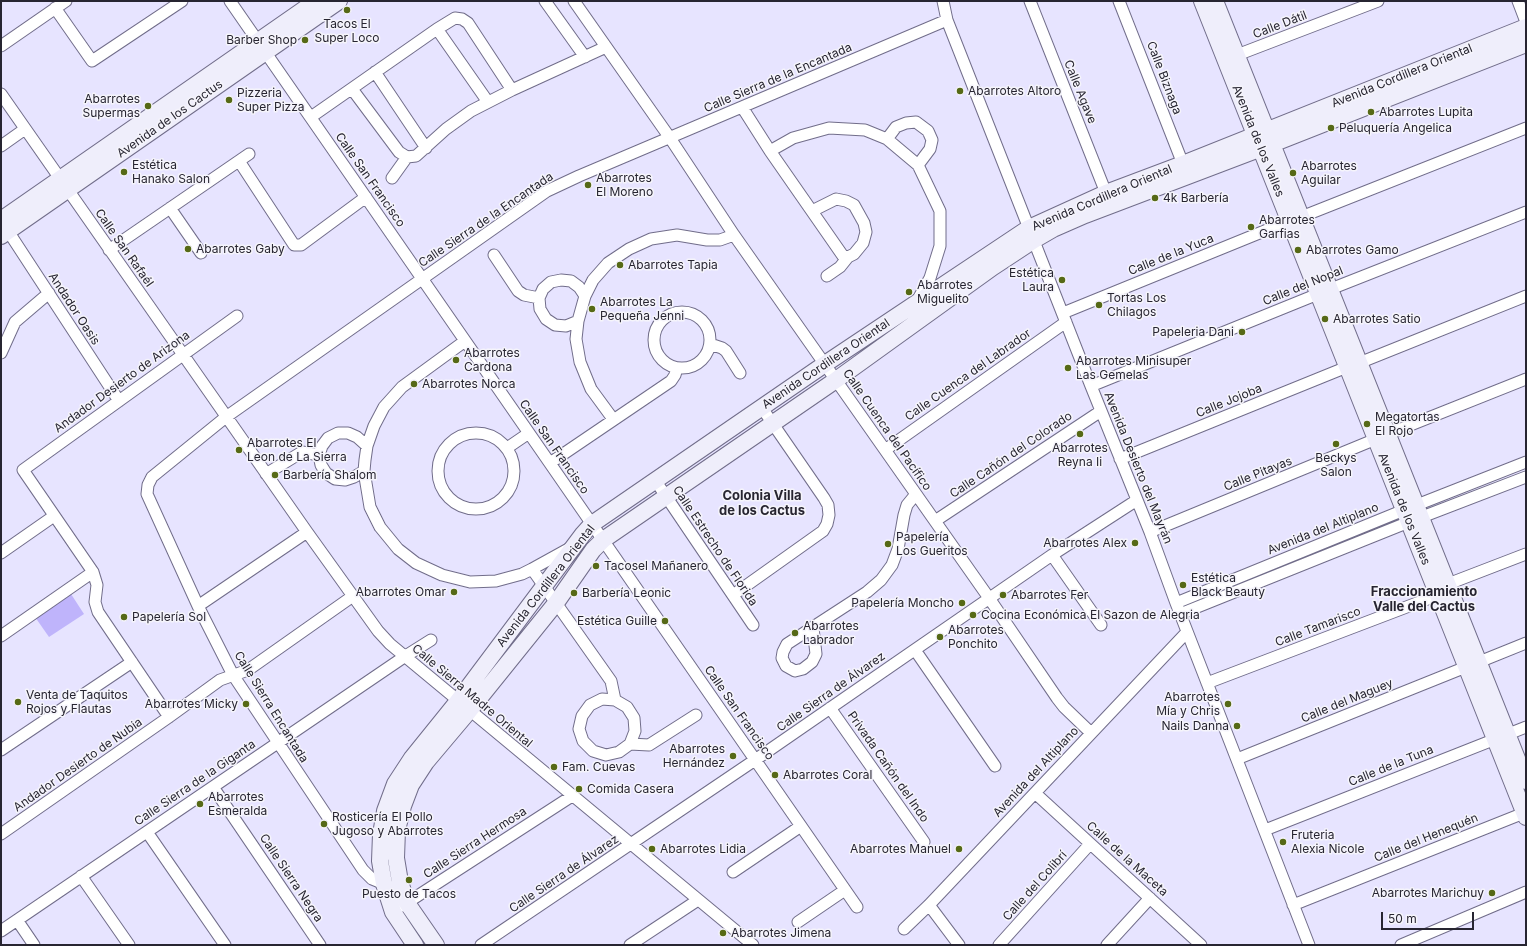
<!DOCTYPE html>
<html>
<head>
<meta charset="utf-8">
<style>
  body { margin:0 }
  #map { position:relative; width:1527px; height:946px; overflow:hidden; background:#e7e4ff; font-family:Inter,sans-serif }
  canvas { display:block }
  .frame { position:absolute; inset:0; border:2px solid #272531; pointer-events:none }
  .scale { position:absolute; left:1381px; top:912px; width:93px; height:18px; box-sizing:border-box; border:2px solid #272531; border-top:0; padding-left:5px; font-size:12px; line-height:14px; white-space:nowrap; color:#272531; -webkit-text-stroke:3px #f5f4fb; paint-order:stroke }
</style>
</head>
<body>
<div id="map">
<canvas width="1527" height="946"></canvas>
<div class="frame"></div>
<div class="scale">50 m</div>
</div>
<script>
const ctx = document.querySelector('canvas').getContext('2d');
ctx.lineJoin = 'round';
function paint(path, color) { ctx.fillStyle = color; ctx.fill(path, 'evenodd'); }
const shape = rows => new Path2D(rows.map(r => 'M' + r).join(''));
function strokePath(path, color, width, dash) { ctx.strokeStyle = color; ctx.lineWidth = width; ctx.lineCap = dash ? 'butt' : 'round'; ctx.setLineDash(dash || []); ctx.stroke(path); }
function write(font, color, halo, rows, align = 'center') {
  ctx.font = font + ' Inter,sans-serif'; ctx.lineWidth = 3; ctx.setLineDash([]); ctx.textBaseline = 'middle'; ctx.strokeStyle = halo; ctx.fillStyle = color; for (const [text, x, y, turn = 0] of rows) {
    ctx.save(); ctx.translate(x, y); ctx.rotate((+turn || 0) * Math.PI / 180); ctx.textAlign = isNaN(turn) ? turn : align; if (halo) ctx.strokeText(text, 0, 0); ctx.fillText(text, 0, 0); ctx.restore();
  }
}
paint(shape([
  [71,594,84,614,49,637,35,617]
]), '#bfb4fb');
const street = shape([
  [230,1,857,907],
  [545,1,585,57],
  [574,1,670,138,734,235,989,598,1057,698,1064,707,1090,732],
  [943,1,947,20,1091,386,1150,532,1176,603,1309,945],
  [1030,1,1106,193],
  [1119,1,1183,164],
  [1518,1,1526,22],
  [55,8,92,61,182,1],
  [437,29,488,102],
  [1,46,66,1],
  [1237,55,1378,1],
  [375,72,426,148],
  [352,89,399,152,407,157,416,156,446,129,471,111,512,90,606,47],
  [1,94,307,532,378,631,390,644,753,945],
  [742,107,770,151,843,256,848,257],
  [311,117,437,29,455,18,462,19,468,23,512,90],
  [887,139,896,127,906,123,916,122,928,131,932,140,930,149,918,165],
  [1,146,25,129],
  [770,151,793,138,829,128,865,130,887,139,918,165,940,211,940,246,930,278,917,301],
  [239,161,294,245,301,245,366,197],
  [392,178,407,157],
  [170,208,201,253],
  [812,211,836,199,846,201,854,205,864,223,866,232,863,243,854,254,848,257,840,267,827,276],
  [1301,217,1526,128],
  [8,231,119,401],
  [109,250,249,154],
  [494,255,518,291,524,295,539,298],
  '654 340a28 28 0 1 1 56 0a28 28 0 1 1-56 0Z',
  [1063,313,1289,221],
  [578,321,566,326,555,325,546,319,540,309,539,298,543,289,551,282,561,280,571,281,579,287,585,296],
  [465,341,402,387,384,407,374,426,367,446,365,460,364,471,370,507,380,527,398,549,416,563,442,575,470,582,496,581,522,574,532,569,611,681,615,700,627,707,634,718,635,731,630,744,619,752,606,755,593,751,583,741,579,729,582,716,590,705,602,699,615,700],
  [710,344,722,348,726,351,740,373],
  [1,353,15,322,49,293],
  [1359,363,1526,296],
  [1091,386,1318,294,1526,212],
  [613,419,591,389,580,362,576,339,578,321,585,296,593,280,608,263,629,249,651,239,677,235,707,240,720,240,734,235],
  '438 471a38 38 0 1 1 76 0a38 38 0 1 1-76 0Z',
  [1388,434,1526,379],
  [507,448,529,433],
  [885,450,1066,322],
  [1120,459,1347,367],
  [550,463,671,381,675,375,677,368],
  [364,471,354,477,345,480,335,479,326,473,321,465,319,455,322,446,328,438,338,433,348,433,357,437,367,446],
  [266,474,302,452,319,455],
  [655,480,753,625],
  [935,521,1101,411],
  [1150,532,1376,439],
  [1,553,54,516],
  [1052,555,1101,625],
  [532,569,570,548],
  [1448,584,1526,554],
  [733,595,823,531,827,524,829,515,828,505,824,498,762,408],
  [1176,603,1404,510,1526,462],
  [198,606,307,532],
  [1180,614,1409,522,1526,477],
  [813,628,816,654,812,662,803,669,795,671,786,666,782,658,783,652,787,644,867,592,881,580,892,565,898,549,904,515,907,505,916,494],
  [1,636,93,572],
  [915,650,995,766],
  [1479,662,1526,643],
  [1207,683,1438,595],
  [830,708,924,842],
  [169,717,98,612,95,602,97,585,93,572,23,470,237,316],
  [630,744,649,745,696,715],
  [1,750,132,662],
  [1237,759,1466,667],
  [213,787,320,945],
  [1035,793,1201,945],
  [1265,830,1526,727],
  [147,832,225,945],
  [1,834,169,717,220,680,248,670,353,596],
  [733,872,801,826],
  [81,876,129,945],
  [389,886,372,879,363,870,233,675,198,606,147,494,148,485,152,477,226,417,547,191,579,176,947,20],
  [929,905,959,945],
  [1293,905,1524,813],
  [402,906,572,796],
  [17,920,34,945],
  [798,922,845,890],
  [904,929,929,905,1187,632],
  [1,931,404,657,431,640],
  [481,945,755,760,1052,555,1137,500],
  [630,945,698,900],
  [999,945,1090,844],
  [1107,945,1150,898],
  [1401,945,1526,892]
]);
const secondary = shape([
  [1202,1,1526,817],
  [1215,1,1526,781],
  [1,220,316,1],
  [1,236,339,1],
  [415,945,393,912,384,884,380,861,381,834,385,811,395,784,412,758,458,701,583,534,592,524,825,364,1029,228,1106,193,1183,164,1526,27],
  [436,945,407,903,400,882,396,858,397,830,403,806,411,785,426,762,469,711,556,603,593,550,603,540,836,380,993,267,1034,240,1053,229,1085,215,1272,144,1526,44]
]);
strokePath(street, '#716d8a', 13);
strokePath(secondary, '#716d8a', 18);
strokePath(street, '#fff', 11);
strokePath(secondary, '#efeefb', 16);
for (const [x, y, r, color] of [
  [347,10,4,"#566916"],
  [305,40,4,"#566916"],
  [960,91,4,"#566916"],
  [229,100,4,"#566916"],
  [148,106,4,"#566916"],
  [1371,112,4,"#566916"],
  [1331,128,4,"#566916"],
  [124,172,4,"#566916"],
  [1293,173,4,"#566916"],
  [588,185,4,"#566916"],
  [1155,198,4,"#566916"],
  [1251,227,4,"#566916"],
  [188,249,4,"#566916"],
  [1298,250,4,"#566916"],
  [620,265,4,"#566916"],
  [1062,280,4,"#566916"],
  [909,292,4,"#566916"],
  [1099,305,4,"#566916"],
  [592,309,4,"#566916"],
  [1325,319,4,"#566916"],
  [1242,332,4,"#566916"],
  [456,360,4,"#566916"],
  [1068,368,4,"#566916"],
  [414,384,4,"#566916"],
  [1367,424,4,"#566916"],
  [1080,434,4,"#566916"],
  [1336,444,4,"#566916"],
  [239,450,4,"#566916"],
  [275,475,4,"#566916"],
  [1135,543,4,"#566916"],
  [888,544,4,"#566916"],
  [596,566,4,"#566916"],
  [1183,585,4,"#566916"],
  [454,592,4,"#566916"],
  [574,593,4,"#566916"],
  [1003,595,4,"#566916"],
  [962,603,4,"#566916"],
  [973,615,4,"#566916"],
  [124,617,4,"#566916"],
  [665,621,4,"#566916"],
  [795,633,4,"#566916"],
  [940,637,4,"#566916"],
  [18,702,4,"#566916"],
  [246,704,4,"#566916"],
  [1228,704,4,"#566916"],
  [1237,726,4,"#566916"],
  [733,756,4,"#566916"],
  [554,767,4,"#566916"],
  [775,775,4,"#566916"],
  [579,789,4,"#566916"],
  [200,804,4,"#566916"],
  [324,824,4,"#566916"],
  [1283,842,4,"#566916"],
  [652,849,4,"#566916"],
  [959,849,4,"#566916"],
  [409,880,4,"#566916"],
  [1492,893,4,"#566916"],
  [723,933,4,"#566916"]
]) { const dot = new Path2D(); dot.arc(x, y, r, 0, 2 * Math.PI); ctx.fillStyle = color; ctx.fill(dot); strokePath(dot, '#f5f4fb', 1.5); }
write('12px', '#272531', '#f5f4fb', [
  ["Tacos El",347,24,"center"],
  ["Super Loco",347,38,"center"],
  ["Barber Shop",297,40,"right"],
  ["Abarrotes Altoro",968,91],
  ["Pizzeria",237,93],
  ["Super Pizza",237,107],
  ["Abarrotes",140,99,"right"],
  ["Supermas",140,113,"right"],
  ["Abarrotes Lupita",1379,112],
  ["Peluquería Angelica",1339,128],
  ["Estética",132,165],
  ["Hanako Salon",132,179],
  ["Abarrotes",1301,166],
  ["Aguilar",1301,180],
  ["Abarrotes",596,178],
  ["El Moreno",596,192],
  ["4k Barbería",1163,198],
  ["Abarrotes",1259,220],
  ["Garfias",1259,234],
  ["Abarrotes Gaby",196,249],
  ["Abarrotes Gamo",1306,250],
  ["Abarrotes Tapia",628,265],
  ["Estética",1054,273,"right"],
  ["Laura",1054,287,"right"],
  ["Abarrotes",917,285],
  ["Miguelito",917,299],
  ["Tortas Los",1107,298],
  ["Chilagos",1107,312],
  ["Abarrotes La",600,302],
  ["Pequeña Jenni",600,316],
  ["Abarrotes Satio",1333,319],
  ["Papeleria Dani",1234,332,"right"],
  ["Abarrotes",464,353],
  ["Cardona",464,367],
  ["Abarrotes Minisuper",1076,361],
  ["Las Gemelas",1076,375],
  ["Abarrotes Norca",422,384],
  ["Megatortas",1375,417],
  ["El Rojo",1375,431],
  ["Abarrotes El",247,443],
  ["Leon de La Sierra",247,457],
  ["Abarrotes",1080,448,"center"],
  ["Reyna Ii",1080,462,"center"],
  ["Beckys",1336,458,"center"],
  ["Salon",1336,472,"center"],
  ["Barbería Shalom",283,475],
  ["Papelería",896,537],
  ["Los Gueritos",896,551],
  ["Abarrotes Alex",1127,543,"right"],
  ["Tacosel Mañanero",604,566],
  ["Estética",1191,578],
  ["Black Beauty",1191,592],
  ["Abarrotes Omar",446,592,"right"],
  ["Barbería Leonic",582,593],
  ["Abarrotes Fer",1011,595],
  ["Papelería Moncho",954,603,"right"],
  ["Cocina Económica El Sazon de Alegria",981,615],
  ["Papelería Sol",132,617],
  ["Estética Guille",657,621,"right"],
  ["Abarrotes",803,626],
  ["Labrador",803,640],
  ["Abarrotes",948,630],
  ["Ponchito",948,644],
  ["Venta de Taquitos",26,695],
  ["Rojos y Flautas",26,709],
  ["Abarrotes",1220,697,"right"],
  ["Mía y Chris",1220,711,"right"],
  ["Abarrotes Micky",238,704,"right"],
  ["Nails Danna",1229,726,"right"],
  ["Abarrotes",725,749,"right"],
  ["Hernández",725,763,"right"],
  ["Fam. Cuevas",562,767],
  ["Abarrotes Coral",783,775],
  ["Comida Casera",587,789],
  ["Abarrotes",208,797],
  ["Esmeralda",208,811],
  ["Rosticería El Pollo",332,817],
  ["Jugoso y Abarrotes",332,831],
  ["Fruteria",1291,835],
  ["Alexia Nicole",1291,849],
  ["Abarrotes Lidia",660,849],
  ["Abarrotes Manuel",951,849,"right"],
  ["Abarrotes Marichuy",1484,893,"right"],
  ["Puesto de Tacos",409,894,"center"],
  ["Abarrotes Jimena",731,933]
], 'left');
write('12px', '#272531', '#f5f4fb', [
  ["Calle Dátil",1280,25,-21],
  ["Avenida Cordillera Oriental",1402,76,-22],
  ["Calle Sierra de la Encantada",778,78,-23],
  ["Calle Biznaga",1164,78,69],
  ["Calle Agave",1080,92,68],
  ["Avenida de los Cactus",170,119,-35],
  ["Avenida de los Valles",1258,141,68],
  ["Calle San Francisco",370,180,55],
  ["Avenida Cordillera Oriental",1102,198,-23],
  ["Calle Sierra de la Encantada",486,220,-34],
  ["Calle San Rafaél",124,248,55],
  ["Calle de la Yuca",1171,255,-22],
  ["Calle del Nopal",1303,286,-22],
  ["Andador Oasis",74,309,57],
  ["Avenida Cordillera Oriental",826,364,-34],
  ["Calle Cuenca del Labrador",968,375,-35],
  ["Andador Desierto de Arizona",122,382,-36],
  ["Calle Jojoba",1229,401,-22],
  ["Calle Cuenca del Pacífico",887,430,55],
  ["Calle San Francisco",554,447,55],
  ["Calle Cañón del Colorado",1011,455,-34],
  ["Avenida Desierto del Mayrán",1138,468,68],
  ["Calle Pitayas",1258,474,-22],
  ["Avenida de los Valles",1404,509,68],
  ["Avenida del Altiplano",1323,529,-22],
  ["Calle Estrecho de Florida",715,546,56],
  ["Avenida Cordillera Oriental",546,586,-52],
  ["Calle Tamarisco",1318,627,-21],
  ["Calle Sierra de Álvarez",831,692,-35],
  ["Calle Sierra Madre Oriental",472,696,40],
  ["Calle del Maguey",1347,701,-22],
  ["Calle Sierra Encantada",271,707,58],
  ["Calle San Francisco",739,713,55],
  ["Andador Desierto de Nubia",78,765,-35],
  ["Calle de la Tuna",1391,766,-22],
  ["Privada Cañón del Indo",888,767,55],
  ["Avenida del Altiplano",1036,772,-47],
  ["Calle Sierra de la Giganta",195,783,-34],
  ["Calle del Henequén",1426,838,-22],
  ["Calle Sierra Hermosa",475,843,-33],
  ["Calle de la Maceta",1127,859,42],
  ["Calle Sierra de Álvarez",564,874,-34],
  ["Calle Sierra Negra",291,878,56],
  ["Calle del Colibrí",1035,886,-48]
]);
write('bold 13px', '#272531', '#f5f4fb', [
  ["Colonia Villa",762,496],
  ["de los Cactus",762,511],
  ["Fraccionamiento",1424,592],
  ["Valle del Cactus",1424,607]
]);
</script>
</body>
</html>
